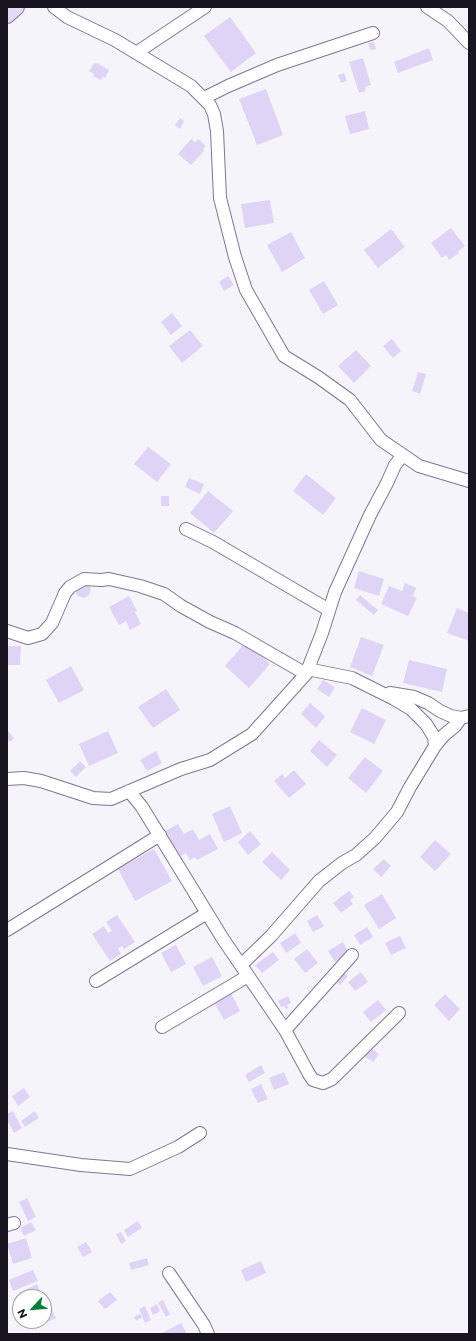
<!DOCTYPE html>
<html>
<head>
<meta charset="utf-8">
<style>
  body { margin:0 }
  #map { position:relative; width:476px; height:1341px; overflow:hidden; background:#f6f4fb; font-family:Montserrat,sans-serif }
  canvas { display:block }
  .frame { position:absolute; inset:0; border:8px solid #191520; pointer-events:none }
  .north { position:absolute; left:12px; top:1289px; width:40px; height:40px; box-sizing:border-box; background:#fff; border:1px solid #a3a1a6; border-radius:50%; rotate:244deg; font-size:11px; font-weight:700; line-height:16px; text-align:center; color:#191520 }
  .north::after { content:''; display:block; margin:auto; width:14px; height:18px; background:#007e37; clip-path:polygon(50% 0,100% 100%,50% 72%,0 100%) }
</style>
</head>
<body>
<div id="map">
<canvas width="476" height="1341"></canvas>
<div class="frame"></div>
<div class="north">N</div>
</div>
<script>
const ctx = document.querySelector('canvas').getContext('2d');
ctx.lineJoin = 'round';
function paint(path, color) { ctx.fillStyle = color; ctx.fill(path, 'evenodd'); }
const shape = rows => new Path2D(rows.map(r => 'M' + r).join(''));
function strokePath(path, color, width, dash) { ctx.strokeStyle = color; ctx.lineWidth = width; ctx.lineCap = dash ? 'butt' : 'round'; ctx.setLineDash(dash || []); ctx.stroke(path); }
paint(shape([
  [230,17,256,53,231,72,204,36],
  [374,42,376,49,370,50,368,43],
  [429,48,433,60,398,73,394,62],
  [363,58,371,85,365,87,366,91,359,93,349,62],
  [94,63,96,64,97,63,109,70,105,78,103,77,101,80,93,76,94,74,89,71],
  [344,73,347,81,341,83,338,75],
  [266,89,283,135,257,145,239,99],
  [365,111,369,129,350,134,345,116],
  [180,118,184,121,180,129,175,125],
  [191,139,195,142,198,139,206,146,203,149,204,151,191,165,178,154],
  [270,200,274,223,245,228,241,204],
  [451,228,465,246,458,251,459,253,449,260,446,255,442,258,431,243],
  [391,229,405,247,378,268,364,250],
  [291,232,305,258,282,272,267,245],
  [228,276,234,285,224,291,219,282],
  [324,281,338,305,323,314,309,290],
  [172,313,182,326,171,335,161,322],
  [190,330,203,346,182,363,169,346],
  [392,339,401,351,393,358,383,346],
  [356,350,371,366,354,383,338,366],
  [418,372,426,374,420,394,412,391],
  [148,447,171,464,157,482,134,464],
  [306,474,336,498,323,515,293,491],
  [189,478,204,484,200,494,185,487],
  [208,491,233,511,214,533,190,513],
  [161,496,169,496,169,506,161,506],
  [359,571,384,579,379,596,354,588],
  [405,583,416,588,413,596,417,598,408,616,381,604,389,586,402,591],
  [88,584,91,589,89,595,84,598,78,596,75,591,75,588],
  [360,595,378,610,374,615,356,600],
  [129,596,137,611,135,612,141,624,130,630,126,621,119,625,109,607],
  [457,608,469,613,469,641,447,633],
  [361,637,384,645,372,676,350,667],
  [246,642,270,664,249,688,225,666],
  [7,646,21,646,20,665,7,665],
  [409,660,447,669,442,692,403,683],
  [71,666,84,690,59,703,46,680],
  [323,680,335,687,329,697,317,689],
  [166,689,180,710,153,728,138,707],
  [310,703,325,716,316,728,301,714],
  [362,708,386,720,374,744,350,732],
  [7,730,14,738,10,742,7,739],
  [108,731,118,753,89,766,79,744],
  [319,740,337,755,327,767,310,751],
  [156,751,162,763,147,771,140,760],
  [365,757,383,771,366,793,348,778],
  [80,761,86,767,76,777,70,771],
  [294,770,306,784,289,798,274,781,282,774,285,778],
  [230,806,242,833,224,842,212,814],
  [178,824,184,834,193,829,199,840,210,834,218,849,197,860,195,857,190,860,186,853,179,857,165,831],
  [250,831,261,844,248,855,238,842],
  [435,840,451,854,435,871,420,857],
  [154,849,172,881,135,901,118,869],
  [272,852,290,870,281,880,262,862],
  [384,859,391,866,381,877,373,869],
  [349,891,354,897,350,900,353,904,341,913,333,903],
  [382,894,396,918,379,929,364,905],
  [117,915,135,942,124,949,122,946,118,948,121,954,110,961,92,934,104,926,108,933,112,931,106,922],
  [317,915,324,926,313,932,307,921],
  [367,927,373,937,360,945,354,935],
  [295,933,301,943,286,953,280,943],
  [400,936,406,948,391,955,385,943],
  [343,942,349,953,335,962,328,951],
  [176,945,186,964,171,972,161,953],
  [307,949,318,963,305,973,294,959],
  [273,952,279,960,262,973,255,965],
  [212,957,222,976,203,986,193,967],
  [342,972,348,976,340,985,334,981],
  [361,972,368,982,355,991,348,982],
  [231,993,240,1011,224,1020,214,1002],
  [445,994,460,1009,449,1021,434,1005],
  [288,996,291,1003,287,1005,289,1008,286,1009,284,1006,281,1007,278,1001],
  [378,1000,386,1010,371,1022,363,1012],
  [370,1047,379,1054,373,1062,364,1056],
  [261,1065,265,1073,249,1082,245,1075],
  [284,1072,289,1084,274,1090,269,1078],
  [261,1084,268,1099,258,1103,251,1089],
  [24,1088,30,1097,18,1106,12,1096],
  [13,1111,22,1128,14,1133,7,1120,7,1114],
  [35,1111,39,1118,25,1127,21,1121],
  [27,1198,36,1217,28,1221,19,1202],
  [138,1221,142,1228,128,1237,124,1230],
  [31,1222,36,1230,24,1236,20,1228],
  [121,1232,126,1241,121,1244,116,1234],
  [26,1238,32,1258,13,1264,7,1244],
  [86,1242,92,1252,83,1257,77,1247],
  [147,1258,149,1265,131,1270,129,1263],
  [261,1261,266,1273,246,1282,241,1270],
  [33,1270,38,1281,13,1291,9,1280],
  [37,1284,42,1295,38,1297,21,1297,19,1293],
  [110,1292,117,1300,105,1309,98,1301],
  [47,1299,56,1318,44,1324,43,1321,44,1321,44,1301],
  [163,1300,170,1314,166,1317,158,1303],
  [157,1304,160,1311,153,1315,150,1308],
  [145,1306,151,1320,145,1323,139,1309],
  [140,1314,142,1317,136,1321,134,1317],
  [181,1323,187,1334,163,1334,162,1333]
]), '#dfd4f6');
const street = shape([
  [54,7,67,17,115,40,191,86,210,105,214,114,217,131,220,198,235,257,246,290,284,356,318,377,350,400,381,440,403,455,419,466,469,481],
  [427,7,448,21,469,43],
  [136,53,205,7],
  [204,98,228,86,277,65,373,33],
  [186,529,213,542,329,610],
  [7,631,28,638,42,634,52,623,65,593,70,587,84,579,101,580,109,579,140,586,164,594,181,606,210,622,235,633,306,674],
  [390,693,414,697,428,703,440,711,451,716,461,718,469,716],
  [435,746,444,735,455,726,461,718],
  [7,779,24,778,41,781,93,798,111,799,181,769,210,760,252,734,306,674,322,633,335,592,370,515,387,483,395,465,403,455],
  [129,791,142,807,223,939,285,1030,309,1074,313,1080,323,1083,332,1079,399,1013],
  [7,930,160,835],
  [241,965,271,936,319,881,342,863,356,855,375,838,397,812,410,787,435,746,434,737,426,724,411,709,394,699,352,678,307,669],
  [96,981,207,913],
  [162,1027,248,976],
  [285,1030,352,955],
  [7,1154,81,1165,130,1169,178,1147,200,1133],
  [7,1225,14,1223],
  [169,1273,204,1325,208,1334]
]);
const secondary = shape([
  [7,15,16,7]
]);
strokePath(street, '#7f7692', 14);
strokePath(secondary, '#7f7692', 18);
strokePath(street, '#fff', 12);
strokePath(secondary, '#e5d9f9', 16);
</script>
</body>
</html>
